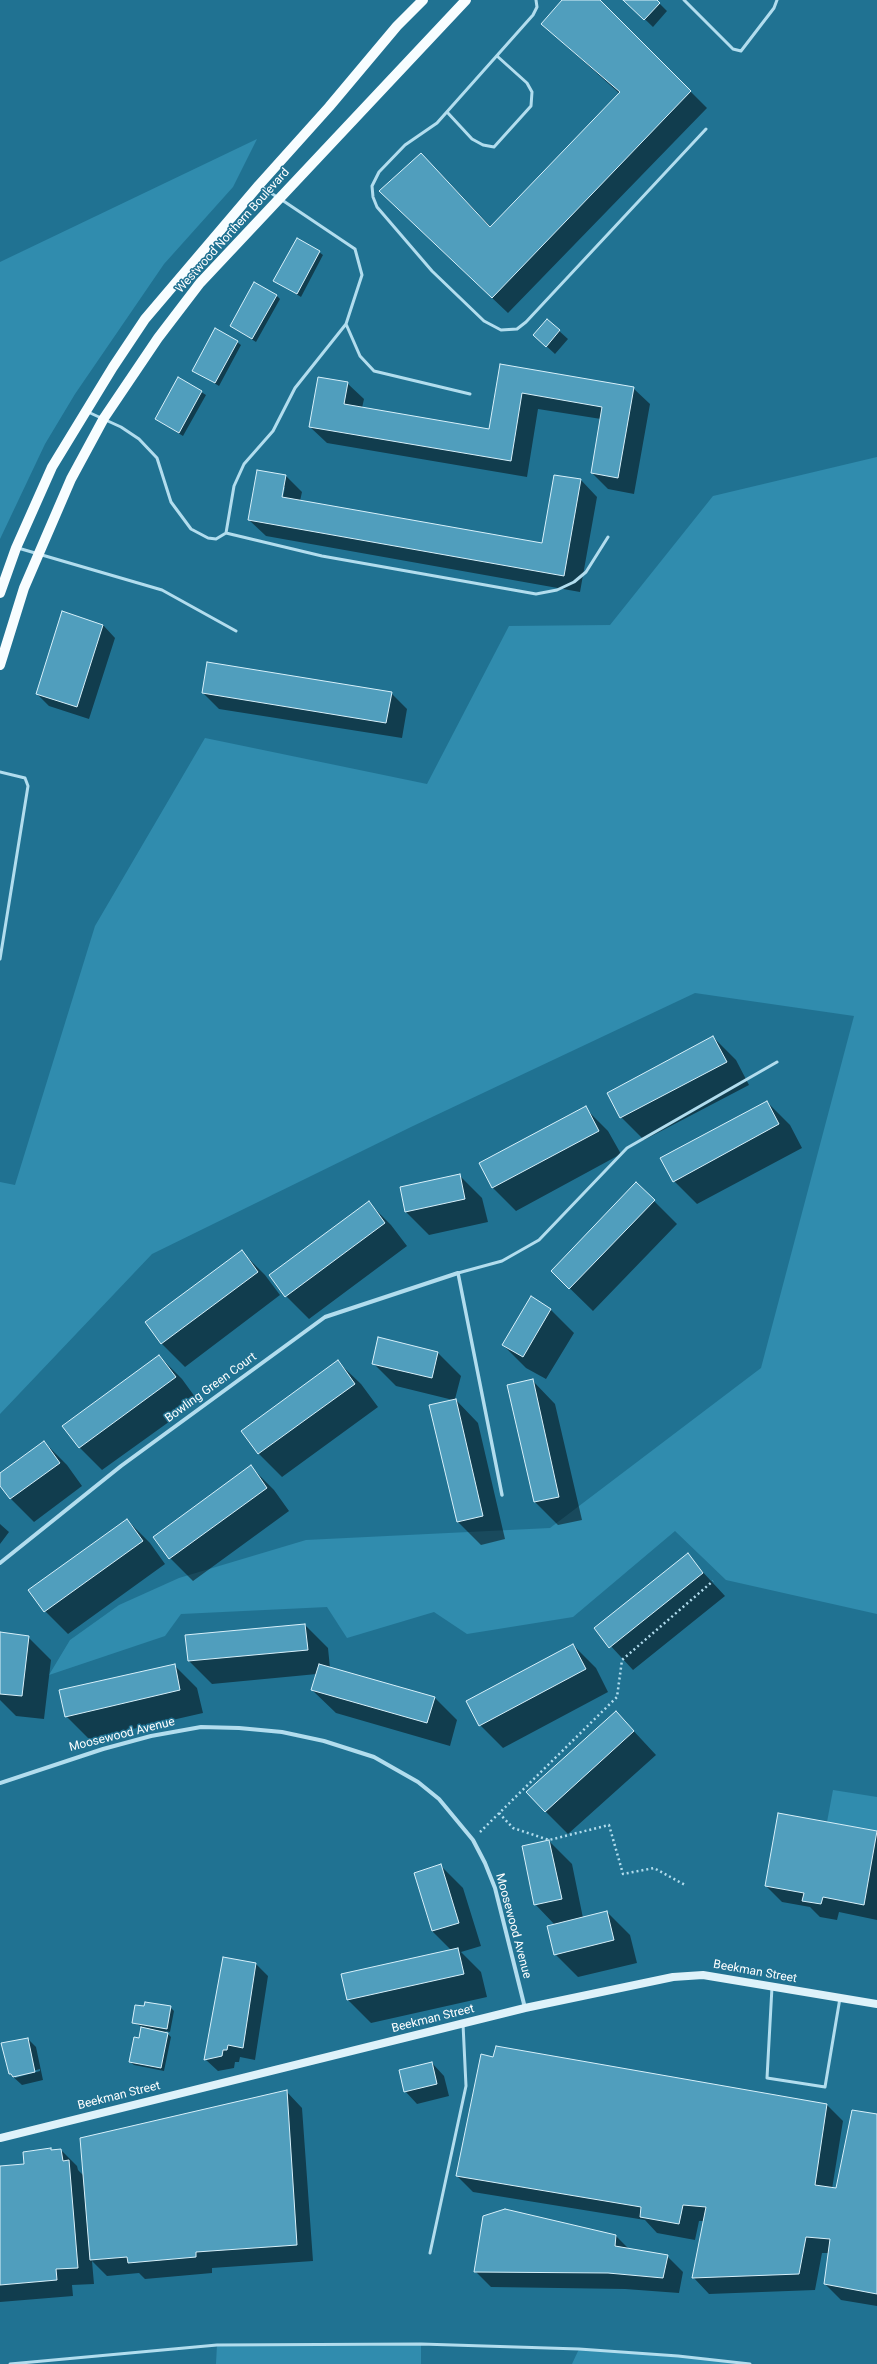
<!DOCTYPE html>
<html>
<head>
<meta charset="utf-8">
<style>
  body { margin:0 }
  canvas { display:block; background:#207292 }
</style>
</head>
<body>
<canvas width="877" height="2364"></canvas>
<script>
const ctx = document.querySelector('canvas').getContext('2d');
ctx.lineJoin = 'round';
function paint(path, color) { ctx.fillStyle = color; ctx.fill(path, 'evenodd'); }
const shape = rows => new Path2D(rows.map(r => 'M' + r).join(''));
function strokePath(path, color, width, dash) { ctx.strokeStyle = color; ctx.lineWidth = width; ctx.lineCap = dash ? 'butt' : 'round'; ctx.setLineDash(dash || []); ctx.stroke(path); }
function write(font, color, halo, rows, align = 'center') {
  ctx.font = font + ' Roboto,sans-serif'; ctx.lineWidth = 3; ctx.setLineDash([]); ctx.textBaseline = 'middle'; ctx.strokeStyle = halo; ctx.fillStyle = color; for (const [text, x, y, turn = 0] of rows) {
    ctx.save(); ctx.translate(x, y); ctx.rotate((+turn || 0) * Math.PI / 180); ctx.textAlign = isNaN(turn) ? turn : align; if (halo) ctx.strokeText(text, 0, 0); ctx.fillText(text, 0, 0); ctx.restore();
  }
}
paint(shape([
  [257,139,233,187,164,264,75,394,45,444,0,539,0,262],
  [877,457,877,1614,726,1580,675,1531,573,1617,467,1634,434,1612,347,1638,327,1607,181,1614,165,1636,49,1675,70,1640,119,1605,179,1578,306,1540,550,1528,761,1368,854,1016,695,993,413,1126,152,1254,0,1414,0,1182,15,1185,95,926,205,738,427,784,509,626,610,625,713,496],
  [833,1790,877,1797,877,1831,827,1822],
  [421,2344,421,2364,216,2364,217,2345],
  [579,2349,678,2356,750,2364,572,2364]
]), '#308cae');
paint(shape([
  [564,0,599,0,707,108,508,313,396,207,437,170,491,227,620,94,542,24],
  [625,0,656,0,667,11,653,27],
  [319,252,323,255,301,297,275,281],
  [276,295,280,299,256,342,231,326],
  [547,320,568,339,555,354,543,343],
  [237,342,241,345,219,386,193,370],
  [500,365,633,388,650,404,634,494,608,489,592,473,601,419,538,409,527,477,327,443,310,427,347,383,364,399,362,408,489,430],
  [179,378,206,395,183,436,156,419],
  [286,476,302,492,300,501,543,544,555,476,581,480,597,497,580,592,266,536,249,520],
  [283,487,285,487,282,502,280,502],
  [103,625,115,638,89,719,49,706,37,694],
  [203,693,391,693,407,709,402,738,219,709],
  [713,1037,736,1060,749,1085,644,1140,621,1117],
  [767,1102,790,1125,802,1148,697,1204,674,1181],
  [585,1108,608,1131,621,1154,516,1211,493,1188,480,1164],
  [459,1175,482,1198,488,1222,429,1235,406,1212],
  [654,1201,677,1224,593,1311,552,1271],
  [368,1202,391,1225,407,1246,309,1319,286,1296],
  [242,1252,265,1275,280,1295,185,1367,162,1344,146,1323],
  [531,1298,551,1310,574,1333,546,1379,526,1368,503,1345],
  [438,1353,461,1376,455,1399,478,1423,505,1539,481,1545,458,1522,431,1405,453,1400,396,1386,373,1363],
  [159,1356,182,1379,198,1401,102,1470,79,1447],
  [338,1362,361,1384,378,1407,282,1477,259,1454,243,1431],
  [532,1380,555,1404,582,1520,558,1525,535,1502],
  [44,1442,67,1465,82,1486,34,1522,11,1499,0,1484,0,1474],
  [251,1467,274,1490,289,1511,193,1581,170,1558,155,1537],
  [127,1520,150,1543,165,1564,68,1634,45,1611],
  [0,1524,9,1532,0,1544],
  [687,1555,725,1596,633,1670,595,1629],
  [305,1625,328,1648,330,1668,434,1697,457,1720,450,1746,336,1713,312,1690,317,1674,212,1684,189,1661],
  [0,1636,28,1637,51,1660,44,1719,16,1716,0,1700],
  [573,1645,596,1668,608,1692,503,1748,480,1725],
  [174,1665,197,1688,203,1713,89,1739,66,1716],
  [616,1712,656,1755,568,1834,545,1811],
  [779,1814,877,1832,877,1920,839,1912,837,1920,820,1917,810,1907,782,1902,766,1886],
  [549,1841,572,1864,583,1918,607,1912,630,1935,637,1963,578,1977,555,1954,555,1925,535,1904],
  [440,1865,463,1888,481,1946,461,1952,481,1972,487,1997,371,2023,348,2000,342,1975,452,1951,432,1931,415,1873],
  [256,1964,268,1976,255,2060,240,2057,239,2062,235,2062,234,2068,218,2071,205,2059],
  [170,2007,174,2011,170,2032,165,2031,171,2037,164,2071,134,2065,130,2062,139,2039,142,2027,133,2022],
  [28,2039,36,2047,43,2080,22,2085,10,2074],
  [40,2069,40,2071,15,2078,15,2076],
  [494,2058,827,2105,843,2121,832,2189,837,2190,877,2115,877,2306,841,2300,825,2284,829,2253,822,2253,815,2290,709,2294,693,2277,704,2221,699,2221,695,2240,657,2233,645,2220,473,2192,457,2176],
  [432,2063,444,2076,449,2096,417,2104,405,2091],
  [286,2091,302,2108,313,2261,212,2268,212,2273,145,2279,139,2273,107,2276,92,2261,94,2284,72,2285,73,2296,0,2302,0,2167,25,2165,50,2149,52,2151,61,2150,77,2166,78,2170,84,2176],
  [616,2236,630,2250,667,2256,683,2272,679,2293,625,2289,491,2287,475,2271]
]), '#0007');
const building = shape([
  [562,0,600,0,691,91,492,298,379,191,421,153,490,227,620,92,541,24,562,0],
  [623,0,657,0,660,3,644,20,623,0],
  [297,238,320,251,297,294,273,281,297,238],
  [254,282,277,295,252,339,230,326,254,282],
  [547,319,560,330,546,347,533,335,547,319],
  [215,328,238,341,215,383,192,371,215,328],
  [500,364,634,387,618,478,591,473,602,407,522,393,511,461,309,427,318,377,348,382,344,404,489,429,500,364],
  [178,377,202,391,179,433,155,419,178,377],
  [257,470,286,475,282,497,542,543,554,475,581,479,564,576,248,520,257,470],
  [62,611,103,625,77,707,36,694,62,611],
  [207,662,392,692,386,723,202,693,207,662],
  [713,1036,727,1062,620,1118,607,1093,713,1036],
  [767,1101,779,1124,673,1182,660,1158,767,1101],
  [586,1106,599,1131,492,1188,479,1163,586,1106],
  [460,1174,465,1199,405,1212,400,1187,460,1174],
  [636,1182,655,1200,569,1289,551,1271,636,1182],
  [369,1201,385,1223,285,1297,269,1275,369,1201],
  [242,1250,258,1272,161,1344,145,1322,242,1250],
  [531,1296,551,1309,523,1357,502,1345,531,1296],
  [378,1337,438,1352,432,1378,372,1364,378,1337],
  [159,1355,176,1377,79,1448,62,1426,159,1355],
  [338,1360,355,1384,258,1454,241,1431,338,1360],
  [533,1379,559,1497,534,1502,507,1385,533,1379],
  [456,1399,483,1516,457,1522,429,1405,456,1399],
  [44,1441,60,1463,10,1499,0,1486,0,1473,44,1441],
  [251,1465,267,1488,169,1559,153,1537,251,1465],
  [127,1519,143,1541,44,1612,28,1590,127,1519],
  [688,1553,703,1573,609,1648,594,1628,688,1553],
  [305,1624,308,1650,188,1661,185,1635,305,1624],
  [0,1632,29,1636,22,1696,0,1694,0,1632],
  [573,1644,586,1669,479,1726,466,1701,573,1644],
  [175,1664,180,1690,65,1717,59,1690,175,1664],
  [319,1664,435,1697,427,1723,311,1690,319,1664],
  [616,1711,634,1731,545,1812,526,1792,616,1711],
  [778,1813,877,1831,864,1905,823,1897,821,1904,802,1901,804,1893,765,1886,778,1813],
  [549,1840,562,1899,534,1905,522,1846,549,1840],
  [441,1864,459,1923,432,1931,414,1873,441,1864],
  [607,1911,614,1940,554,1955,547,1926,607,1911],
  [458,1948,464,1974,347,2000,341,1974,458,1948],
  [223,1957,256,1963,243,2048,228,2045,227,2050,223,2050,222,2056,204,2060,223,1957],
  [145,2002,171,2006,167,2029,132,2023,135,2005,144,2006,145,2002],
  [141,2027,168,2033,161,2068,129,2062,134,2037,139,2038,141,2027],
  [28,2038,35,2072,13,2077,11,2074,9,2074,1,2043,28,2038],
  [496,2046,827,2104,815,2185,836,2188,852,2110,877,2114,877,2294,824,2284,830,2239,806,2237,799,2274,692,2278,706,2207,683,2205,679,2224,640,2217,641,2207,456,2176,481,2054,493,2057,496,2046],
  [432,2062,437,2084,404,2092,399,2070,432,2062],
  [287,2090,297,2245,196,2252,196,2257,128,2263,127,2257,90,2260,80,2138,287,2090],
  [51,2148,51,2150,61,2149,63,2161,69,2160,78,2268,56,2269,57,2280,0,2285,0,2166,24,2164,23,2152,51,2148],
  [505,2209,616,2235,615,2246,668,2255,663,2278,608,2273,474,2272,483,2216,505,2209]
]);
paint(building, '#509ebd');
strokePath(building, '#d7f0fa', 1);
strokePath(shape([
  [499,1813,513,1828,549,1840,609,1825,623,1874,654,1868,685,1885],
  [480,1832,617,1697,622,1660,713,1581]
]), '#b2ddee', 2.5, [2, 3]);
strokePath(shape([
  [536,0,537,7,533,15,437,123,405,145,379,172,372,186,373,197,377,207,432,271,484,321,501,330,517,329,526,322,706,129],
  [684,0,733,49,741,51,774,8,777,0],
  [447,112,472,139,483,145,494,147,531,106,532,92,527,83,497,56],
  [260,186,277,197],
  [346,324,360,356,374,371,470,394],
  [88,412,121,427,139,439,157,458,171,502,191,529,208,538,216,539,226,533,234,486,244,464,273,431,295,388,346,324,362,275,355,249,282,200],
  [226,533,322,556,536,594,557,590,574,582,586,572,608,537],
  [18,548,162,590,236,631],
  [0,772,25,778,28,786,0,959],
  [458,1273,502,1261,539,1240,627,1148,777,1062],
  [772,1987,767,2078,825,2087,840,1998],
  [430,2253,466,2086,463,2024],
  [10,2364,217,2345,421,2344,579,2349,678,2356,750,2364]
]), '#b2ddee', 3);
strokePath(shape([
  [458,1273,502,1495]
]), '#b2ddee', 3.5);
strokePath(shape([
  [0,1563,121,1466,325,1317,458,1273],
  [0,1783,103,1749,151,1736,201,1727,239,1728,282,1732,324,1741,374,1757,418,1782,439,1799,473,1840,485,1863,495,1888,525,2008]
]), '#b2ddee', 4);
strokePath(shape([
  [0,2138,525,2008,673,1977,703,1975,877,2004]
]), '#def2fa', 8);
strokePath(shape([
  [0,593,16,548,52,467,113,367,145,319,259,185,329,107,397,26,423,0],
  [0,665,24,588,71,479,104,418,158,338,200,283,466,0]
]), '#f8fdff', 10);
write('12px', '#fff', '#207292', [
  ["Westwood Northern Boulevard",233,231,-48],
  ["Bowling Green Court",211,1388,-36],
  ["Moosewood Avenue",122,1735,-14],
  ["Moosewood Avenue",513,1926,75],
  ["Beekman Street",755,1972,10],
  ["Beekman Street",433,2019,-14],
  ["Beekman Street",119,2096,-14]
]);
</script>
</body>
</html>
